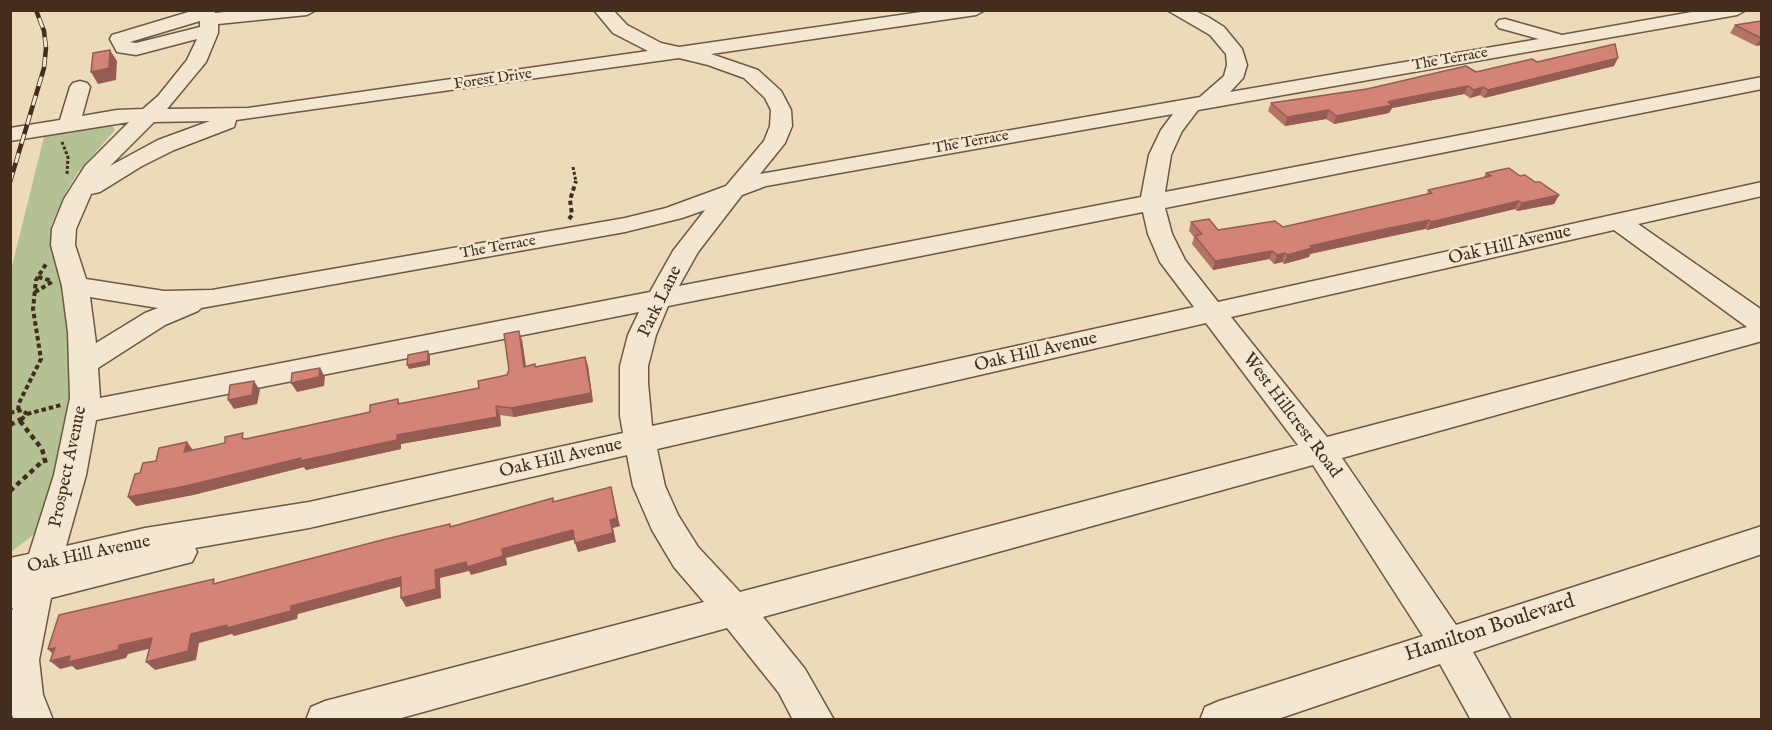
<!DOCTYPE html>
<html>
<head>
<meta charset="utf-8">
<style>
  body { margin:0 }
  #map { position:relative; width:1772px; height:730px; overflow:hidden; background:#eddab8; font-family:"IM FELL English",serif }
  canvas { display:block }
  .frame { position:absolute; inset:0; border:12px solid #442d1d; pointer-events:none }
</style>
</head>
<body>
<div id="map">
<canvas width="1772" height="730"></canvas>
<div class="frame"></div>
</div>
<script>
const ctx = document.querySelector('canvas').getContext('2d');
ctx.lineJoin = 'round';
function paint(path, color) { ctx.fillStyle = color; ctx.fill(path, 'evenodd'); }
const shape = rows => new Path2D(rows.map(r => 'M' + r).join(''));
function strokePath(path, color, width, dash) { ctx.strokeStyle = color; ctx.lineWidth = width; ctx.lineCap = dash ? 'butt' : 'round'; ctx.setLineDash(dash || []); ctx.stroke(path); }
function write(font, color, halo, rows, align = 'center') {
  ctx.font = font + ' "IM FELL English",serif'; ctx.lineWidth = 5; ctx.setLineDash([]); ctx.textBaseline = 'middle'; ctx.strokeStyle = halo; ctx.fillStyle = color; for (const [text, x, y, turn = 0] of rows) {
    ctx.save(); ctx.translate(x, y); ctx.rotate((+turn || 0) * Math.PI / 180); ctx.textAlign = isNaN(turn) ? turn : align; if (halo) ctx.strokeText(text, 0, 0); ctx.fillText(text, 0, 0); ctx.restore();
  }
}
paint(shape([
  [104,123,112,125,115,130,78,172,65,194,51,226,71,334,72,387,63,446,42,528,11,552,11,270,45,133]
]), '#b3c193');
const minor = shape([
  [195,10,214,10,215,13,243,10,316,10,307,15,218,24,218,33,206,62,167,109,248,108,648,51,613,33,594,10,613,10,627,25,661,43,679,47,935,10,985,10,976,15,711,54,758,70,781,91,791,110,792,126,785,143,760,174,1200,97,1224,76,1227,65,1226,54,1210,35,1167,10,1193,10,1208,17,1224,27,1242,49,1247,65,1243,78,1230,92,1539,39,1499,28,1496,24,1499,20,1505,19,1562,35,1703,10,1746,10,1737,15,1198,110,1182,131,1171,155,1165,192,1762,77,1762,89,1165,208,1172,234,1185,260,1218,302,1762,182,1762,196,1638,224,1762,310,1762,341,1342,458,1456,625,1762,526,1762,554,1473,652,1511,720,1471,720,1440,664,1275,720,1200,720,1205,707,1219,701,1423,636,1313,465,763,617,805,669,834,720,793,720,779,693,727,628,394,720,306,720,311,707,325,701,704,602,674,567,652,530,633,486,627,455,309,528,195,548,197,552,192,562,51,598,39,660,43,695,53,720,14,720,10,710,10,616,13,608,10,608,10,558,29,554,54,475,70,398,68,332,62,286,51,245,52,229,64,199,85,166,129,122,10,141,10,128,60,120,70,87,73,83,80,81,87,83,90,87,82,116,117,110,143,109,158,96,187,60,197,39,136,55,117,52,110,39,112,35,195,10],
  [200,21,200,27,136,43,130,42,200,21],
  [679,58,708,65,744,78,765,98,771,110,770,126,764,141,726,186,666,208,625,218,212,290,164,291,86,279,75,245,76,229,91,194,100,192,142,166,174,150,234,127,236,120,679,58],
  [1173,114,1161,130,1149,155,1141,197,679,286,698,252,742,195,766,186,1173,114],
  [210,121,158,140,110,166,154,122,210,121],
  [705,210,673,251,650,292,100,398,98,368,165,325,198,311,201,308,625,232,682,218,705,210],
  [1143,212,1148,234,1160,262,1194,307,652,426,648,383,648,366,656,335,668,306,1143,212],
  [1614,230,1747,327,1327,437,1231,317,1614,230],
  [90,297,158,308,145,313,96,343,90,297],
  [639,312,628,335,620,366,620,416,623,433,309,502,145,528,66,546,86,475,96,420,639,312],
  [1206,323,1298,445,740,592,698,547,678,515,665,486,657,449,1206,323]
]);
strokePath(minor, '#6e5844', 3);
strokePath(shape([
  [62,142,68,157,67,175],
  [573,167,576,182]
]), '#442d1d', 3, [3, 2]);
strokePath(shape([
  [569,219,572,215,570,200,576,181],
  [38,277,52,281],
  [35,292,52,282],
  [18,410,19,403,41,359,33,309,36,280,46,264],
  [10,413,22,410,27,414,21,420],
  [27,414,61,405]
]), '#442d1d', 4, [4.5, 3]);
strokePath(shape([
  [20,421,42,449,46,464],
  [10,425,23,418],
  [10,491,45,459]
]), '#442d1d', 4.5, [5, 4]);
paint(minor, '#f3e7d1');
const rail = shape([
  [10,182,44,68,46,48,44,31,36,10]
]);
strokePath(rail, '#442d1d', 4.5);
strokePath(rail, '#f3e7d1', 3, [10]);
paint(shape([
  [1761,21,1761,45,1756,46,1730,33,1735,25],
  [1537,62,1614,66,1484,98,1480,95,1470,98,1464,94,1392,108,1389,113,1334,124,1326,119,1285,126,1268,111,1271,103,1476,72],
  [1486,173,1520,176,1535,182,1559,195,1554,204,1517,211,1515,209,1427,230,1425,229,1376,239,1310,254,1309,257,1284,264,1282,262,1274,264,1269,259,1213,270,1192,244,1194,237,1189,231,1191,222,1218,230,1283,227,1427,194,1428,190,1483,178],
  [522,340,526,366,536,367,585,357,588,366,593,402,514,417,500,415,501,426,401,444,401,449,306,470,304,467,193,495,136,506,128,497,140,473,156,461,187,442,193,450,370,412,398,399,400,404,479,388,507,375]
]), '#b57266');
paint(shape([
  [1761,38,1761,45,1756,46],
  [110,50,117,61,116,80,98,84,91,72],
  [1618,58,1614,66,1484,98,1488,90],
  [1468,86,1464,94,1392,108,1389,113,1334,124,1336,116,1395,100],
  [1483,87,1480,95,1470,98,1474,90],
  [1329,110,1326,119,1285,126,1287,117],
  [1559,195,1554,204,1517,211,1522,203],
  [1519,201,1515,209,1427,230,1431,222],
  [1429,220,1425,229,1310,254,1309,257,1284,264,1287,255,1310,246],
  [1272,251,1269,259,1213,270,1215,261],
  [1285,253,1282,262,1274,264,1277,255],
  [519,331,522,340,527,375,524,367],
  [428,351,430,356,430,365,409,369,407,365],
  [585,357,588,366,593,402,514,417,511,408],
  [320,368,325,377,324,386,297,392,291,383],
  [254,381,260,390,257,404,234,409,228,400],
  [496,406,500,415,501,426,401,444,401,449,306,470,304,467,193,495,136,506,128,497,397,435],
  [187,442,193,451,184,452],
  [611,487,620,526,613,528,616,542,578,552,575,543,610,520],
  [573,530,576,539,506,558,507,565,471,575,469,571,440,578,441,598,406,607,401,598,435,570,466,562,502,549],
  [401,577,406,585,298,614,297,619,234,636,232,634,199,643,196,660,155,670,146,662,191,634,291,606],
  [152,638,160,646,128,654,126,658,77,670,72,666,60,669,50,661],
  [55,648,57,658,48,649]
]), '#945c53');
const building = shape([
  [1761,21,1761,38,1735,25,1761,21],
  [1615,44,1618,58,1488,90,1483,87,1474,90,1468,86,1395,100,1388,102,1392,105,1336,116,1329,110,1287,117,1271,103,1367,89,1466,66,1476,72,1532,59,1537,62,1615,44],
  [110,50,109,68,91,72,93,53,110,50],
  [1509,168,1520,176,1525,175,1535,182,1540,182,1559,195,1522,203,1519,201,1431,222,1429,220,1380,230,1310,246,1312,248,1287,255,1285,253,1277,255,1272,251,1215,261,1195,236,1202,234,1191,222,1209,219,1218,230,1275,221,1283,227,1432,193,1428,190,1491,176,1486,173,1509,168],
  [519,331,524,367,535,364,535,367,585,357,591,393,511,408,496,406,497,417,397,435,397,440,300,461,301,458,186,486,128,497,135,474,140,473,143,463,156,461,159,448,187,442,184,452,225,443,225,437,243,433,242,438,246,439,370,412,370,405,398,399,398,404,479,388,478,381,507,375,509,370,504,334,519,331],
  [428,351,428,361,407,365,408,355,428,351],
  [320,368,319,377,291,383,292,373,320,368],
  [254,381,252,395,228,400,230,385,254,381],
  [611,487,617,518,610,520,613,533,575,543,573,530,502,549,503,556,467,567,466,562,435,570,436,589,401,598,401,577,291,606,291,611,227,628,227,625,191,634,188,651,146,662,152,638,119,645,118,650,68,662,70,656,50,661,55,648,48,649,59,615,214,579,213,584,386,539,450,524,450,527,553,498,553,502,611,487]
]);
paint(building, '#d38477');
strokePath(building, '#945c53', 1.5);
write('15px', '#442d1d', '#f3e7d1', [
  ["The Terrace",1450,60,-10],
  ["Forest Drive",493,80,-8],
  ["The Terrace",971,143,-10],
  ["The Terrace",498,248,-10]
]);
write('18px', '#442d1d', '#f3e7d1', [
  ["Oak Hill Avenue",1510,246,-13],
  ["Park Lane",661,302,-64],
  ["Oak Hill Avenue",1036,353,-13],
  ["West Hillcrest Road",1291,416,53],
  ["Oak Hill Avenue",561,459,-13],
  ["Prospect Avenue",69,467,-78],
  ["Oak Hill Avenue",89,555,-12]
]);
write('21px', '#442d1d', '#f3e7d1', [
  ["Hamilton Boulevard",1490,629,-18]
]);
</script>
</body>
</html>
